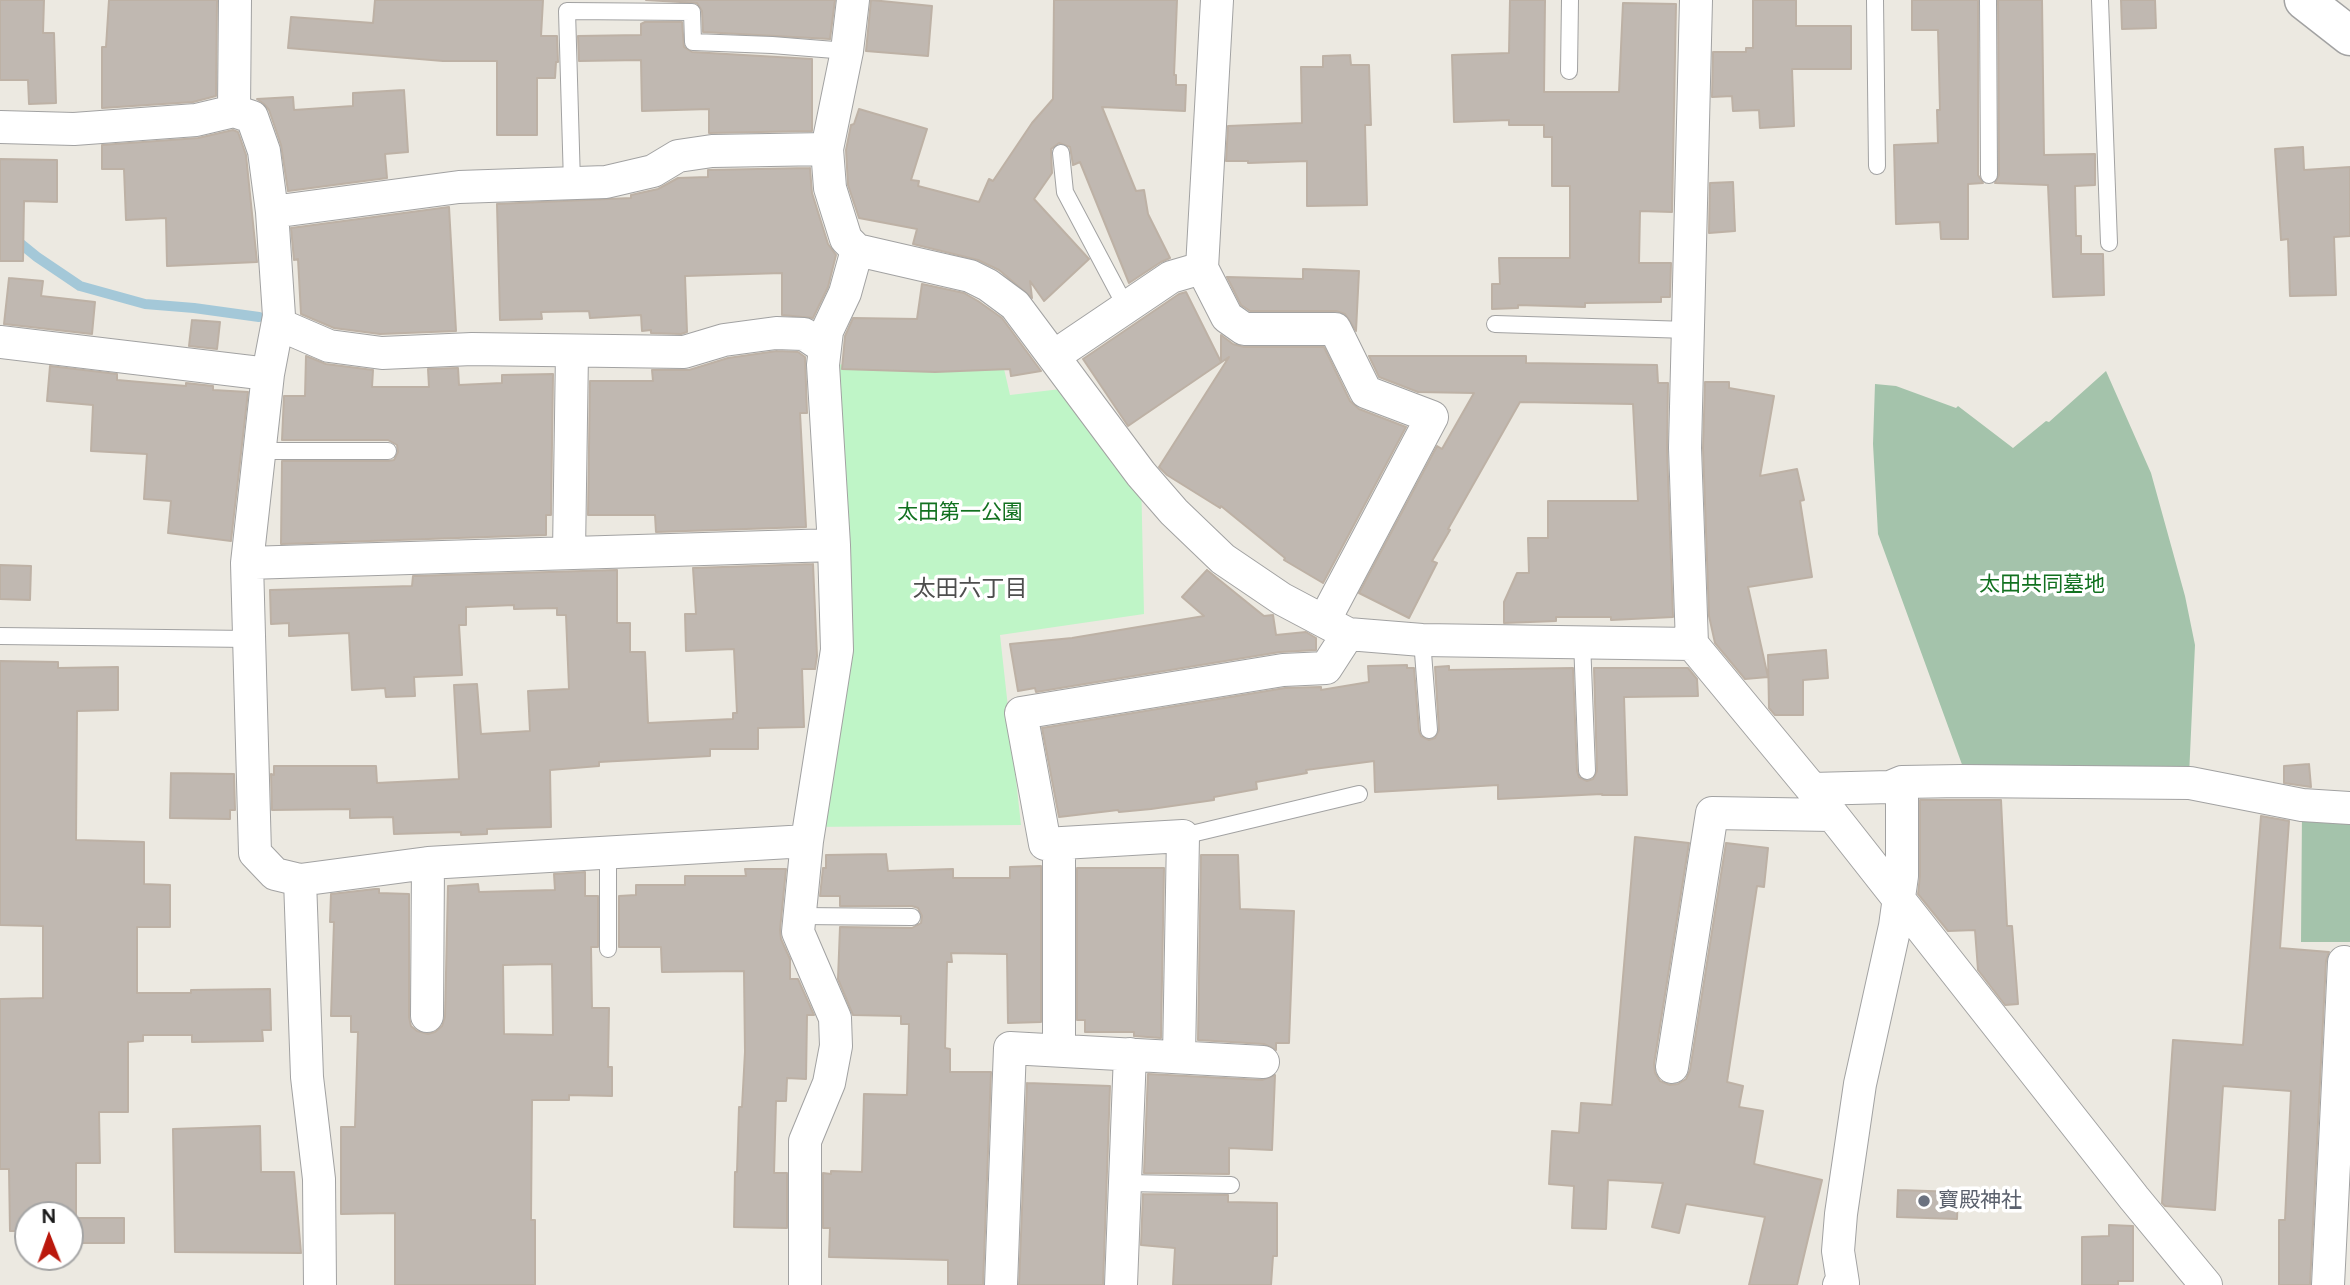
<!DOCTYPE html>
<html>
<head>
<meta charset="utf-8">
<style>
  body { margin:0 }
  #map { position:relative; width:2350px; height:1285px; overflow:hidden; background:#ece9e1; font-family:Figtree,sans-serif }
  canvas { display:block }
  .north { position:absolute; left:14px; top:1201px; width:70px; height:70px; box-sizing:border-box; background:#fff; border:2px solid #a4a4a4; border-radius:50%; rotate:359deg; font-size:19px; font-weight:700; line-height:28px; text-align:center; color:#1b1b1b }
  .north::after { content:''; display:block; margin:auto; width:24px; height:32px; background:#ba180c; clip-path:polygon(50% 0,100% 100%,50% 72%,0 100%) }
</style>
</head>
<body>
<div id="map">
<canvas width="2350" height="1285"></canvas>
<div class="north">N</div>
</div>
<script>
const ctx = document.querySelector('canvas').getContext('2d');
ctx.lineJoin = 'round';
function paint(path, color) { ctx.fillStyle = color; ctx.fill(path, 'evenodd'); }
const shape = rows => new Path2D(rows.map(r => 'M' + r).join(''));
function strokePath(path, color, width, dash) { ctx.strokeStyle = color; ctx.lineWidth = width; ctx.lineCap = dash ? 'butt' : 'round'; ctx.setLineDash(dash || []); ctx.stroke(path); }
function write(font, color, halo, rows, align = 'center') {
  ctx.font = font + ' Figtree,"Noto Sans JP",sans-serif'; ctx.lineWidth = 7; ctx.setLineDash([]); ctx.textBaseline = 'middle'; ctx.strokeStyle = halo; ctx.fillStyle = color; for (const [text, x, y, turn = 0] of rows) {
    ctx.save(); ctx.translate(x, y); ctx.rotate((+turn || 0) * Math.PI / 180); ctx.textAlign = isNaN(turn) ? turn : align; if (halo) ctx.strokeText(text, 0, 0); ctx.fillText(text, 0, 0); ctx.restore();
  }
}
paint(shape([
  [2106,371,2151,473,2185,596,2195,645,2189,776,1964,770,1878,534,1873,444,1875,384,1896,386,1956,408,1958,406,2013,448,2046,421,2049,422],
  [2302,811,2350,811,2350,942,2301,942]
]), '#a4c3ab');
paint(shape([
  [1002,360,1010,395,1078,387,1141,474,1144,614,1000,635,1021,825,810,827,837,650,823,365]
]), '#bff5c7');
strokePath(shape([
  [0,227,37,257,80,286,145,304,194,308,259,317]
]), '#a4c8d8', 10);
const building = shape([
  [0,0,44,0,43,33,54,33,56,103,29,104,28,80,0,80,0,0],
  [109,0,217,0,216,96,193,102,102,108,102,47,106,47,109,0],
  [375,0,543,0,541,36,557,36,558,62,556,62,555,78,537,78,537,135,497,135,497,61,443,61,288,48,291,17,373,23,375,0],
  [646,0,835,0,830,39,703,32,702,11,697,3,646,0],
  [871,0,932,6,928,56,866,51,871,0],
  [1054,0,1177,0,1174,75,1176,75,1176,85,1186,85,1185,111,1102,107,1136,191,1144,190,1148,214,1170,258,1161,262,1129,283,1080,162,1073,165,1070,147,1059,143,1051,149,1052,173,1034,199,1089,259,1044,301,1030,281,1032,298,999,270,978,260,913,244,917,229,859,218,848,185,846,150,851,125,854,124,859,109,927,129,911,180,919,181,918,186,979,202,989,179,993,181,1032,123,1053,99,1054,0],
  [1510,0,1545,0,1544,92,1619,92,1623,3,1676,4,1672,212,1640,211,1639,263,1671,263,1670,297,1661,297,1661,302,1585,303,1585,307,1518,305,1518,308,1492,309,1492,284,1500,284,1499,258,1570,258,1570,186,1552,186,1552,137,1544,137,1544,125,1509,125,1509,120,1454,122,1452,55,1509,53,1510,0],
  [1753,0,1796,0,1796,26,1851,26,1851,69,1792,69,1794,126,1760,128,1759,110,1733,111,1732,96,1712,97,1713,52,1746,52,1746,48,1753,48,1753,0],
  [1912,0,1978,0,1978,175,1983,183,1968,184,1968,239,1941,239,1940,222,1896,224,1894,145,1938,143,1937,110,1940,110,1938,30,1912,30,1912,0],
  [1998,0,2042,0,2044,155,2095,154,2095,185,2075,186,2076,236,2081,236,2081,254,2103,254,2104,295,2053,297,2048,185,1995,183,1999,175,1998,0],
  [2121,0,2155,0,2156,28,2122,29,2121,0],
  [645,22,682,22,684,47,692,52,812,59,812,131,709,133,709,109,642,111,641,60,579,61,578,36,641,35,641,24,645,22],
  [1350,55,1351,65,1369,65,1371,125,1365,125,1367,205,1307,206,1307,161,1248,163,1248,161,1226,161,1228,126,1302,123,1301,67,1323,67,1323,56,1350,55],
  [404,90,408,152,385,154,387,178,288,191,281,145,269,110,264,104,257,99,293,97,294,110,353,106,353,93,404,90],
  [233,130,238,132,246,155,257,262,167,266,166,218,126,220,124,169,102,169,102,145,198,138,233,130],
  [2303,147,2304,170,2350,167,2350,236,2334,237,2336,295,2290,296,2288,239,2281,240,2275,149,2303,147],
  [0,159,57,160,57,202,24,201,23,261,0,261,0,159],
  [810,168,812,193,828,244,836,255,828,287,813,318,782,315,782,273,685,276,687,332,681,334,651,333,651,330,642,331,641,315,590,318,589,311,541,312,542,319,500,320,497,204,631,198,631,195,658,189,678,178,708,177,708,170,810,168],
  [1733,182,1735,231,1709,233,1710,183,1733,182],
  [449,207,456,331,380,334,334,328,301,314,298,259,294,260,291,228,449,207],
  [1303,269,1359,271,1356,331,1345,314,1336,311,1250,311,1241,305,1227,277,1303,279,1303,269],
  [9,278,43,281,41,296,95,302,92,334,4,324,9,278],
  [922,284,964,293,978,301,1002,318,1041,371,1011,376,1010,369,935,372,842,369,845,336,853,318,917,319,922,284],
  [1186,292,1221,362,1221,335,1233,344,1244,347,1324,347,1350,401,1359,409,1406,427,1323,583,1284,560,1285,558,1221,506,1220,508,1167,475,1159,467,1229,357,1128,426,1083,359,1179,294,1186,292],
  [192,320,220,322,217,349,189,346,192,320],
  [777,351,798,352,805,357,807,413,800,413,806,527,656,532,655,515,588,515,590,381,653,381,652,370,689,370,728,358,777,351],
  [306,356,326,364,373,370,372,387,429,387,428,369,458,368,459,385,502,383,502,375,553,374,551,515,546,515,546,535,281,544,282,461,388,461,394,460,398,452,397,445,388,440,282,440,284,396,305,396,306,356],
  [1369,356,1526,356,1526,363,1657,365,1658,383,1668,383,1667,449,1673,617,1611,620,1611,617,1556,617,1556,621,1504,623,1504,602,1517,573,1529,573,1528,538,1548,538,1548,501,1638,501,1633,404,1520,402,1448,529,1450,530,1432,561,1437,563,1409,618,1359,593,1437,446,1442,449,1474,393,1418,392,1379,377,1369,356],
  [50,366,117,374,117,380,186,386,186,383,213,386,213,390,248,392,231,541,168,533,171,501,144,499,147,454,91,451,93,405,47,401,50,366],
  [1705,382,1729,382,1729,388,1774,396,1760,476,1797,469,1804,500,1800,501,1812,577,1748,587,1768,677,1745,679,1715,643,1709,616,1703,448,1705,382],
  [813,564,817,656,815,669,802,669,804,727,758,728,758,749,710,749,710,756,599,762,599,766,550,770,551,827,487,829,487,834,461,835,461,832,394,834,393,817,350,818,350,809,272,810,271,774,274,775,274,766,376,766,377,783,459,779,454,685,477,684,481,734,530,731,528,691,569,689,566,615,557,615,557,608,514,609,514,605,466,607,466,625,459,625,462,675,414,677,415,696,386,697,385,688,352,690,349,633,289,636,289,623,271,624,270,590,412,586,413,576,617,570,617,623,630,623,630,652,645,652,648,723,733,719,733,713,737,713,734,649,686,651,685,614,696,614,693,568,813,564],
  [0,565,31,566,30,600,0,599,0,565],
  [1207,570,1264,616,1273,615,1276,635,1306,632,1316,638,1316,650,1280,652,1036,692,1035,688,1018,691,1010,644,1072,638,1204,616,1182,597,1207,570],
  [1826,650,1828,678,1803,680,1803,715,1775,715,1769,708,1768,655,1826,650],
  [0,661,58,662,58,668,118,667,118,710,77,711,76,840,144,842,144,884,170,885,170,927,137,927,137,993,191,993,191,990,270,989,271,1030,262,1030,263,1041,192,1042,192,1035,143,1035,143,1041,128,1042,128,1112,99,1112,100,1163,76,1163,76,1218,124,1218,124,1243,70,1243,70,1215,28,1215,28,1231,10,1231,9,1169,0,1169,0,999,43,998,43,926,0,925,0,661],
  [1407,665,1407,668,1414,668,1419,731,1421,736,1429,740,1435,738,1439,730,1435,667,1449,666,1449,670,1573,668,1577,771,1579,777,1587,781,1593,779,1597,771,1594,668,1688,668,1697,679,1698,696,1624,697,1627,795,1602,795,1602,794,1498,799,1498,785,1375,792,1374,761,1306,770,1307,773,1256,782,1257,789,1214,797,1214,800,1151,809,1119,812,1118,810,1059,817,1042,728,1285,688,1321,687,1321,690,1369,682,1368,666,1407,665],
  [2309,764,2311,787,2284,783,2284,766,2309,764],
  [171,773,234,774,235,810,230,810,230,819,170,818,171,773],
  [1920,800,2001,800,2007,926,2012,926,2018,1004,2005,1005,1978,970,1975,930,1948,931,1918,894,1920,876,1920,800],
  [2261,816,2289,821,2280,948,2329,952,2326,961,2310,1285,2279,1285,2279,1220,2285,1220,2291,1091,2223,1086,2215,1210,2165,1206,2162,1203,2173,1040,2243,1045,2261,816],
  [1635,837,1689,843,1654,1064,1655,1073,1660,1081,1670,1085,1678,1084,1686,1079,1690,1070,1726,843,1768,848,1764,887,1757,886,1727,1082,1743,1086,1739,1107,1763,1111,1754,1164,1822,1180,1797,1285,1749,1285,1765,1217,1686,1204,1679,1233,1652,1227,1663,1183,1608,1180,1606,1229,1572,1228,1574,1186,1549,1184,1552,1131,1579,1133,1581,1103,1612,1105,1635,837],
  [886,854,888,871,953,869,953,878,1010,878,1010,867,1041,866,1041,1022,1008,1023,1007,954,951,953,952,962,947,962,945,1048,950,1049,950,1072,991,1072,983,1285,948,1285,948,1260,829,1257,830,1228,823,1228,823,1173,831,1174,831,1171,862,1172,864,1094,907,1095,909,1024,901,1024,901,1016,853,1015,838,979,840,927,912,928,921,923,922,916,918,908,912,906,840,906,840,896,820,896,823,868,826,868,826,855,886,854],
  [1201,855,1238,855,1240,909,1294,911,1289,1043,1276,1043,1276,1050,1264,1044,1198,1040,1201,855],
  [1077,868,1164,868,1161,1038,1134,1036,1134,1032,1085,1032,1085,1020,1077,1020,1077,868],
  [745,869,786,869,780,930,781,939,790,959,790,979,798,979,814,1015,807,1015,806,1079,787,1078,786,1101,776,1101,774,1173,787,1173,787,1228,734,1227,735,1172,737,1172,739,1107,742,1107,745,1052,744,971,662,972,661,947,619,947,619,896,636,895,636,885,685,885,685,876,746,876,745,869],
  [585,872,585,896,598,896,598,947,591,947,592,1008,609,1008,608,1067,612,1067,612,1096,569,1095,569,1100,532,1100,531,1220,535,1220,535,1285,395,1285,395,1213,341,1214,341,1127,355,1127,358,1032,351,1032,351,1016,331,1016,334,922,330,922,331,894,375,889,379,889,379,893,409,894,409,1017,411,1026,417,1031,428,1034,435,1032,442,1026,445,1017,448,886,478,884,479,892,555,890,554,874,585,872],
  [552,964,553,1035,504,1034,503,965,552,964],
  [1148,1074,1262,1080,1275,1075,1272,1150,1229,1148,1229,1174,1144,1173,1148,1074],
  [1027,1083,1110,1086,1103,1285,1019,1285,1027,1083],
  [260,1126,261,1172,294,1172,301,1253,175,1252,173,1129,260,1126],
  [1898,1190,1958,1192,1957,1219,1897,1217,1898,1190],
  [1143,1194,1228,1195,1228,1202,1277,1203,1277,1256,1273,1256,1271,1285,1173,1285,1175,1248,1141,1245,1143,1194],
  [2109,1225,2133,1226,2133,1281,2118,1281,2118,1285,2082,1285,2082,1237,2109,1236,2109,1225]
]);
paint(building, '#c0b8b1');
strokePath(building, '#bdb1a5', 2);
const service = shape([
  [1875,0,1877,166],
  [1988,0,1989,175],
  [2100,0,2109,243],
  [1569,71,1570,0],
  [1061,153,1065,192,1126,307],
  [572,183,567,11,692,12,693,42,772,45,847,51],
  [1495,324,1688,330],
  [259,451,388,451],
  [0,636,249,639],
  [1422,640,1429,730],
  [1582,641,1587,771],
  [1183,836,1359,794],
  [608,852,608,949],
  [800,916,912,917],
  [1126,1183,1231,1185]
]);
const minor = shape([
  [853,0,847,51,827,149,830,188,846,239,857,250,970,276,988,285,1015,305,1141,474,1174,512,1223,559,1282,599,1348,634,1422,640,1692,644],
  [1217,0,1202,268,1227,317,1244,329,1335,329,1366,392,1432,417,1324,621],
  [1696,0,1685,448,1692,644,1812,789,2134,1198,2206,1285],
  [234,111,235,0],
  [0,127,74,129,196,120,234,111,252,117,264,151,272,212,279,316,268,374,247,563,255,853,275,874,300,880,428,863,807,841],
  [272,212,459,187,606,182,653,171,678,156,712,151,827,149],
  [278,324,329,346,382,353,472,349,684,352,724,340,776,333,804,334,825,348],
  [0,342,268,374],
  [1054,356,1171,277,1202,268],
  [569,552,572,352],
  [247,563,834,545],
  [1812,789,1890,787,1902,782,1961,781,2190,783,2302,805,2350,808],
  [300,880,307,1077,319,1179,320,1285],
  [427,1016,428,863],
  [1059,1050,1059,844],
  [1179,1057,1183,836,1045,844,1021,713,1283,670,1326,668,1348,634],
  [1672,1067,1712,813,1832,815],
  [805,1285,805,1141,829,1083,836,1046,835,1018,798,932,807,841,837,650,834,545,823,365,827,331,845,293,857,250],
  [1001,1285,1010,1048,1263,1062],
  [1121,1285,1130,1054],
  [1839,1285,1843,1283,1838,1251,1841,1214,1860,1084,1895,926,1902,876,1902,782],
  [2328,1285,2344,962]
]);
const tertiary = shape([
  [2304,0,2350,36]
]);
strokePath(service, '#a2a2a2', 18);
strokePath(minor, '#a2a2a2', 34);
strokePath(tertiary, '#a2a2a2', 41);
strokePath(service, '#fff', 16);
strokePath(minor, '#fff', 32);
strokePath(tertiary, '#fff', 38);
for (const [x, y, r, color] of [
  [1924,1201,7,"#6b7280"]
]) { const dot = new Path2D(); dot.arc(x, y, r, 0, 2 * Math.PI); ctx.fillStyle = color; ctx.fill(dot); strokePath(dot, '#fff', 2.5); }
write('21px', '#127120', '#fff', [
  ["太田第一公園",960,513],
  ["太田共同墓地",2042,585]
]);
write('21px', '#5b616d', '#fff', [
  ["寶殿神社",1938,1201]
], 'left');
write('23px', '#4e4e4e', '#fff', [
  ["太田六丁目",970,589]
]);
</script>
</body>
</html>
